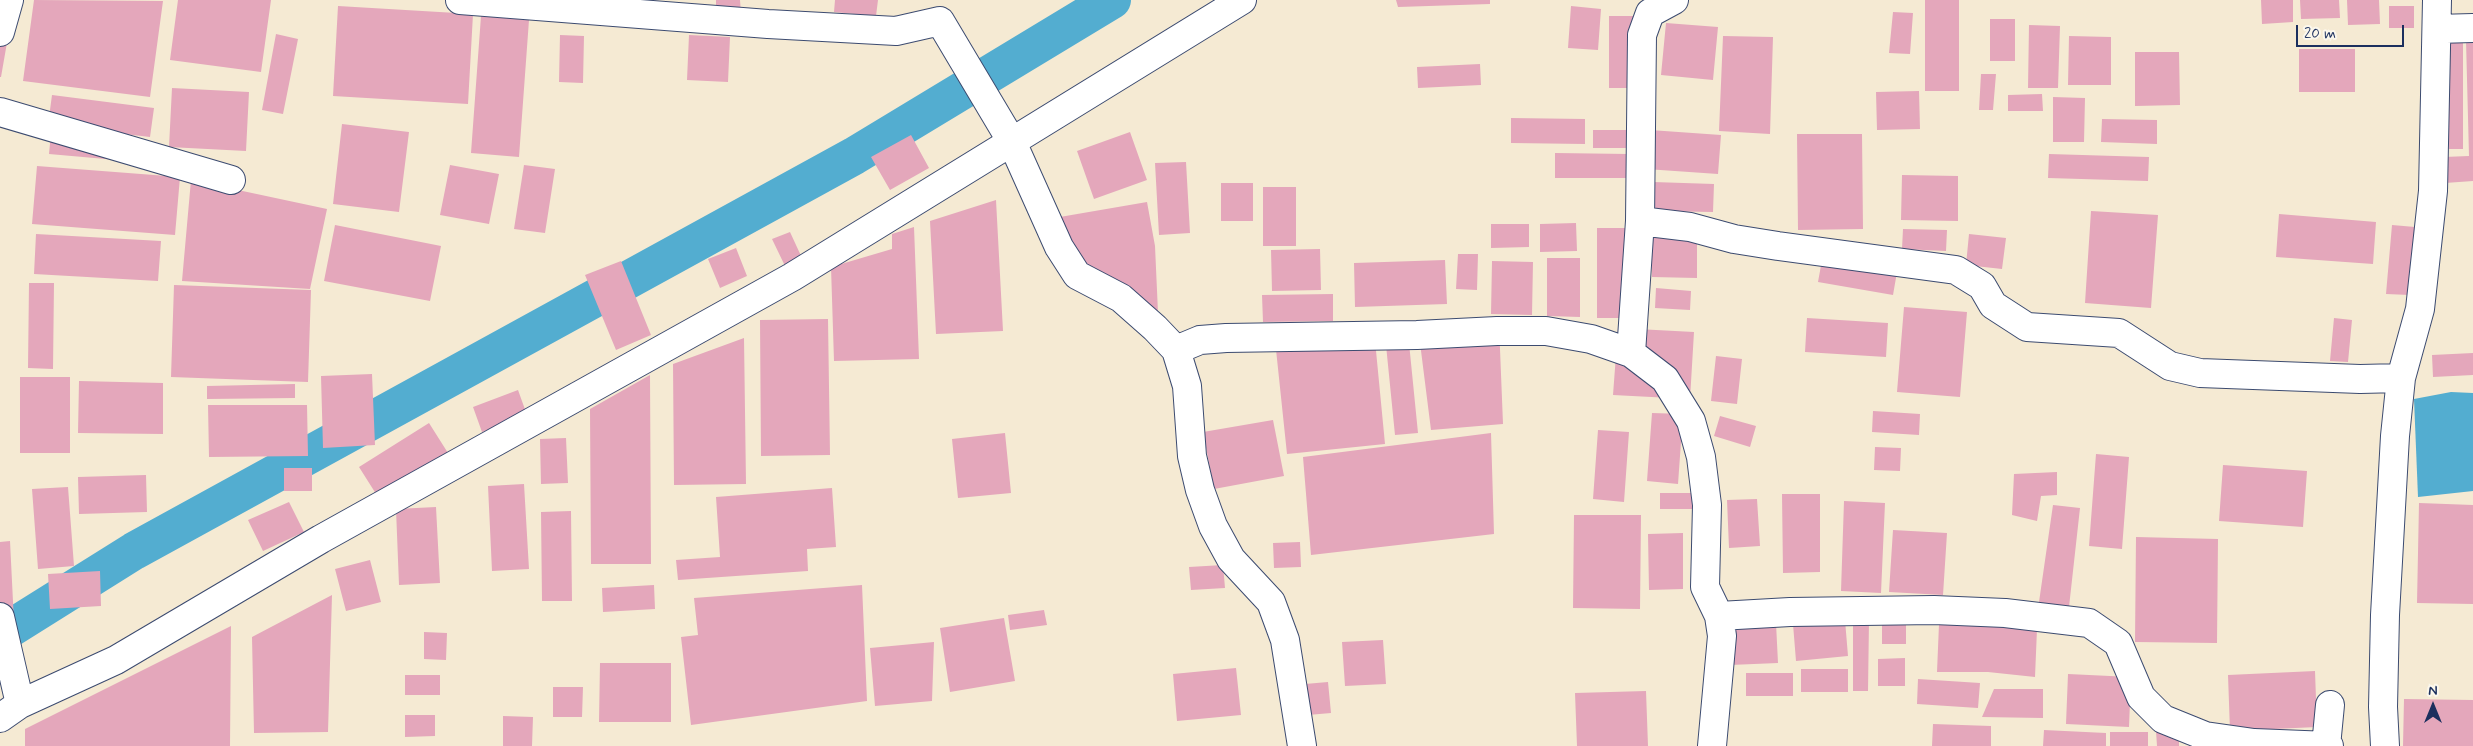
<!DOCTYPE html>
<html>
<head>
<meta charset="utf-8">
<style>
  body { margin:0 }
  #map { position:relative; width:2473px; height:746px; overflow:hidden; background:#f5ead3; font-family:Mynerve,sans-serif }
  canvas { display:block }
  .north { position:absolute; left:2408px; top:681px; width:50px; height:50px; -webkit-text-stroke:4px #fbf7ec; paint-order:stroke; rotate:0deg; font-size:14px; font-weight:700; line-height:20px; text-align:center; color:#1b2f5e }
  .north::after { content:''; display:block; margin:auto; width:18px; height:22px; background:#1b2f5e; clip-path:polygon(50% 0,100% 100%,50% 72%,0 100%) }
  .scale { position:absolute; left:2296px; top:25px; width:108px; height:22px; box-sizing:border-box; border:2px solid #1b2f5e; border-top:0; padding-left:6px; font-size:15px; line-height:18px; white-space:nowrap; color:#1b2f5e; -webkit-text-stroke:4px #fbf7ec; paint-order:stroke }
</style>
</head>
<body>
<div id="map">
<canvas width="2473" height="746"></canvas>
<div class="north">N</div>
<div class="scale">20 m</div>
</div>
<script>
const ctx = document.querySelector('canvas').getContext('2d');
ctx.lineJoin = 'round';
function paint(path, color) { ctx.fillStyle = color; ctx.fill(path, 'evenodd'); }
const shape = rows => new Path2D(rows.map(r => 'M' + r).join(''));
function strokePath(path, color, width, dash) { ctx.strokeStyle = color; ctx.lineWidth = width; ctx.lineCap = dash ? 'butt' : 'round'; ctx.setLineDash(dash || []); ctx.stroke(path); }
paint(shape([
  [2451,392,2473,393,2473,491,2418,497,2414,399]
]), '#53add0');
strokePath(shape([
  [0,635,134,551,854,156,1112,0]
]), '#53add0', 38);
paint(shape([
  [34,0,163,1,150,97,23,81],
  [178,0,271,0,261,72,170,60],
  [716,0,740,0,741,13,716,13],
  [835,0,878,0,876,16,834,12],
  [1396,0,1490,0,1490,4,1398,7],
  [1925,0,1959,0,1959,91,1925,91],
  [2261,0,2293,0,2293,22,2262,24],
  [2300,0,2339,0,2340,18,2301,19],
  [2347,0,2379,0,2380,24,2348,25],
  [338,6,473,14,468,104,333,96],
  [1571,6,1601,9,1598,50,1568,48],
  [2389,6,2414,6,2414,28,2389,28],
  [1893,12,1913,13,1910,54,1889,53],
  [481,16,529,20,519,157,471,153],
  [1609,16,1637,16,1637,88,1609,88],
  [1990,19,2015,19,2015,61,1990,61],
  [1666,23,1718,27,1713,80,1661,75],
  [2029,25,2060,26,2058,88,2028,88],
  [0,30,9,31,1,77,0,77],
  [2473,32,2473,181,2445,183,2444,157,2469,156,2466,40],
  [276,34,298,39,283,114,262,110],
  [560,35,584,36,583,83,559,82],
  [689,35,730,37,728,82,687,80],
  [1723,36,1773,37,1770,134,1719,131],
  [2069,36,2111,37,2111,85,2068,85],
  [2449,36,2463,36,2463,149,2449,149],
  [2299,49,2355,49,2355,92,2299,92],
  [2135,52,2179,52,2180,105,2135,106],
  [1480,64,1481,85,1418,88,1417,67],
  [1981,74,1996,74,1993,110,1979,110],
  [172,88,249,92,246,151,169,147],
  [1919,91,1920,129,1877,130,1876,92],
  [2042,94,2043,111,2008,111,2008,95],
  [52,95,154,108,150,137,48,125],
  [2053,97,2085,98,2084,142,2053,142],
  [1511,118,1585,119,1585,144,1511,143],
  [2102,119,2157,120,2157,144,2101,142],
  [342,124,409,132,399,212,333,204],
  [1593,130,1632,130,1632,148,1593,148],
  [1650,130,1721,135,1718,174,1646,169],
  [1130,132,1147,180,1094,199,1077,151],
  [51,133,152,142,151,163,49,154],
  [1797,134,1862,134,1863,229,1798,230],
  [911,135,929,168,890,190,871,157],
  [1555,153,1629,154,1629,178,1555,178],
  [2049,154,2149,157,2148,181,2048,178],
  [1186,162,1190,233,1159,235,1155,163],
  [450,165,499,174,489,224,440,215],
  [524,165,555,169,545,233,514,229],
  [37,166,180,177,175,235,32,224],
  [1902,175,1958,176,1958,221,1901,220],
  [191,180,327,209,310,289,182,281],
  [1653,182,1714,184,1713,212,1652,211],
  [1221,183,1253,183,1253,221,1221,221],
  [1263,187,1296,187,1296,246,1263,246],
  [996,200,1003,331,936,334,930,221],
  [1147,202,1155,246,1159,335,1141,331,1077,282,1054,218],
  [2091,211,2158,215,2151,308,2085,303],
  [2279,214,2376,222,2373,264,2276,257],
  [1576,223,1577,251,1540,252,1540,224],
  [1491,224,1529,224,1529,247,1491,248],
  [335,225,441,246,430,301,324,281],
  [2392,225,2415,227,2410,295,2386,294],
  [914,227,919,359,834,361,831,267,892,249,892,234],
  [1597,228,1631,228,1631,318,1597,318],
  [1903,229,1947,230,1946,251,1902,249],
  [790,232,802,258,785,266,772,239],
  [36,234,161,241,158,281,34,274],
  [1969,234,2006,238,2002,269,1966,265],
  [1652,236,1697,236,1697,278,1652,277],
  [736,248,747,276,720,288,708,259],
  [1320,249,1321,290,1272,291,1271,250],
  [1458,254,1478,254,1477,290,1456,289],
  [1547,258,1580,258,1580,317,1547,316],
  [1445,260,1447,304,1355,307,1354,263],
  [1822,260,1897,272,1893,295,1818,282],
  [621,261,651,335,616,350,585,275],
  [1492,261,1533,262,1532,315,1491,314],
  [29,283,54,283,53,369,28,368],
  [174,285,311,290,308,382,171,377],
  [1656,288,1691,291,1690,310,1655,308],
  [1333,294,1333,321,1263,322,1262,295],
  [1904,307,1967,312,1960,397,1897,392],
  [1807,318,1888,323,1886,357,1805,352],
  [2334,318,2352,320,2348,362,2330,361],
  [828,319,830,455,761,456,760,320],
  [1407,323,1418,433,1395,435,1384,325],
  [1499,324,1503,424,1431,430,1418,327],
  [1618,328,1694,332,1690,399,1613,395],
  [1374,330,1385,444,1287,454,1275,340],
  [744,338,746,484,674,485,673,364],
  [2473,353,2473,375,2433,377,2432,355],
  [1716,356,1742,359,1737,404,1711,401],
  [372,374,375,445,323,448,321,376],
  [650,375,651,564,591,564,590,409],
  [20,377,70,377,70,453,20,453],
  [79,381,163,383,163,434,78,433],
  [295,384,295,398,207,399,207,386],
  [518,390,527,415,482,432,473,407],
  [208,405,307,405,308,456,209,457],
  [1873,411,1920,414,1919,435,1872,432],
  [1652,413,1683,414,1678,484,1647,481],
  [1720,416,1756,426,1750,447,1714,436],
  [1273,420,1284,476,1214,489,1203,432],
  [429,423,448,453,378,497,359,467],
  [1598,430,1629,432,1624,502,1593,499],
  [1005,433,1011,493,958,498,952,439],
  [1491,433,1494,534,1311,555,1303,457],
  [566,438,568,483,541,484,540,439],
  [1875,447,1901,448,1900,471,1874,470],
  [2096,454,2129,457,2122,549,2089,546],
  [2223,465,2307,471,2303,527,2219,521],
  [284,468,312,468,312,491,284,491],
  [2057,472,2057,495,2041,496,2037,521,2012,515,2014,474],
  [146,475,147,512,79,514,78,477],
  [524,484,529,569,492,571,488,486],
  [68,487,74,566,38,569,32,489],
  [832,488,836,547,807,549,808,571,678,580,676,560,720,557,716,497],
  [1660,493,1692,493,1692,509,1660,509],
  [1782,494,1820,494,1820,572,1783,573],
  [1757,499,1760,546,1729,548,1727,500],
  [1844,501,1885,503,1881,593,1841,591],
  [289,502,304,532,263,551,248,520],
  [2419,503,2473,505,2473,604,2417,603],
  [2053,505,2080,508,2068,616,2039,602],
  [436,507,440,583,399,585,396,509],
  [571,511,572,601,542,601,541,512],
  [1574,515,1641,515,1640,609,1573,608],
  [1893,530,1947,533,1943,595,1889,592],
  [1683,533,1683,589,1649,590,1648,534],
  [2136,537,2218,539,2217,643,2135,642],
  [10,541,14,622,0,623,0,542],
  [1300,542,1301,567,1274,568,1273,543],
  [370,560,381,602,346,611,335,569],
  [1223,565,1225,588,1191,590,1189,567],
  [100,571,101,606,50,609,48,574],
  [654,585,655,609,603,612,602,588],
  [862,585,867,701,691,725,681,637,698,635,694,598],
  [332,595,328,732,254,733,252,637],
  [1044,610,1047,625,1010,630,1008,615],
  [1882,615,1906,615,1906,644,1882,644],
  [1004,618,1015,681,950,692,940,628],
  [1853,619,1869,620,1868,691,1853,691],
  [1845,620,1848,656,1796,661,1793,624],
  [1776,623,1778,663,1730,665,1729,625],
  [1939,624,2037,629,2035,677,1988,672,1937,672],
  [231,626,230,746,25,746,25,729],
  [424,632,447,633,446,660,424,659],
  [1383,640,1386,684,1345,686,1342,642],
  [934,642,932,701,875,706,870,648],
  [1905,658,1905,686,1878,686,1878,659],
  [600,663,671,663,671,722,599,722],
  [1236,668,1241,715,1177,721,1173,674],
  [1801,669,1848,669,1848,692,1801,692],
  [2315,671,2317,727,2230,731,2228,675],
  [1746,673,1793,673,1793,696,1746,696],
  [2068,674,2131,677,2129,727,2066,724],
  [405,675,440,675,440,695,405,695],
  [1918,679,1980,683,1978,708,1917,704],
  [1328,682,1331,713,1308,715,1305,684],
  [553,687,583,687,582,717,553,717],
  [1994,689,2043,689,2043,718,1982,717],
  [1646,691,1648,746,1577,746,1575,693],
  [2404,699,2473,700,2473,746,2403,746],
  [405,715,435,715,435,736,405,737],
  [503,716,533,717,532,746,503,746],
  [1933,724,1991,726,1991,746,1932,746],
  [2044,730,2106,733,2106,746,2043,746],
  [2156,731,2179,731,2179,746,2157,746],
  [2110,732,2148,732,2148,746,2110,746]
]), '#e4a7bb');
const minor = shape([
  [460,0,768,24,896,31,940,21,1012,142,1059,247,1077,275,1121,298,1155,328,1176,350,1187,386,1192,456,1200,490,1213,526,1231,559,1271,602,1285,640,1302,746],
  [2437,29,2473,28],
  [0,32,9,0],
  [0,112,231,180],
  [1640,221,1690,227,1734,239,1778,246,1956,270,1982,286,1993,305,2027,327,2119,333,2170,366,2200,373,2360,379,2401,378],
  [1176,350,1200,340,1226,338,1417,335,1497,331,1546,331,1591,339,1631,353,1665,379,1691,421,1701,457,1707,505,1705,587,1719,616,1722,636,1712,746],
  [1631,353,1640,221,1642,35,1650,13,1674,0],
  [1719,616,1790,612,1934,610,2005,613,2089,623,2118,643,2141,697,2163,719,2205,736,2254,743,2329,746],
  [0,617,20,704],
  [0,718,20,704,116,660,321,539,792,277,1242,0],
  [2326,746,2330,705],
  [2385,746,2383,707,2385,615,2395,436,2401,378,2420,309,2433,191,2437,0]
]);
strokePath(minor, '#3c4b70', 30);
strokePath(minor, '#fff', 28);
</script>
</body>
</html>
